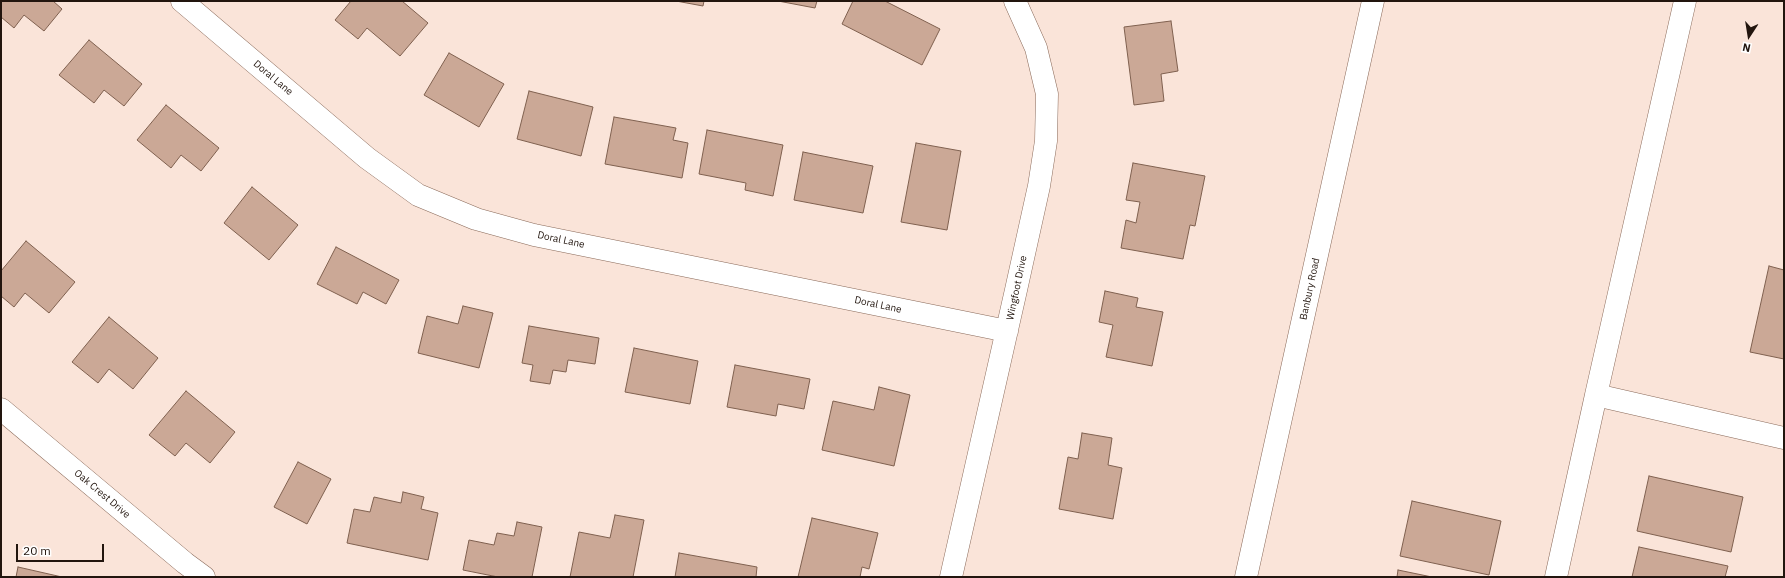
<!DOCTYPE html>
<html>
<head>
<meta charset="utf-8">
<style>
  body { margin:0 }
  #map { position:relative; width:1785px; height:578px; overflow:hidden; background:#fae4d9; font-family:"IBM Plex Sans",sans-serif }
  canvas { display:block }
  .frame { position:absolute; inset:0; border:2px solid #22150e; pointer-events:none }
  .north { position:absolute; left:1729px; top:16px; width:40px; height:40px; -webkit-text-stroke:3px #fff; paint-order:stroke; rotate:192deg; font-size:11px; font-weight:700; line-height:16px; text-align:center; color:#22150e }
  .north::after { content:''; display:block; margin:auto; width:14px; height:18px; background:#22150e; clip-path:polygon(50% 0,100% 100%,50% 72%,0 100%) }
  .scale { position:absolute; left:16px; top:544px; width:88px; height:18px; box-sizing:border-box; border:2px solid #22150e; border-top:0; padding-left:5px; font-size:12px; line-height:14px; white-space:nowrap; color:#22150e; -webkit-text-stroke:3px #fff; paint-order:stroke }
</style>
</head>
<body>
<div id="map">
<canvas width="1785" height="578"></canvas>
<div class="frame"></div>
<div class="north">N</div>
<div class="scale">20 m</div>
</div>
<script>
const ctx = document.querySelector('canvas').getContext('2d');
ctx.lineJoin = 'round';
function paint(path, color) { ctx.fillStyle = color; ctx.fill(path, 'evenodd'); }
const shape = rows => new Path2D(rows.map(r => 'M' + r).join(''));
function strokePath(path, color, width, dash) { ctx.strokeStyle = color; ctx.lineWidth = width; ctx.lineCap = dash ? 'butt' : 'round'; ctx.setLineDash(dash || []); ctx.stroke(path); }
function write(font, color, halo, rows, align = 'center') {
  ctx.font = font + ' "IBM Plex Sans",sans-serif'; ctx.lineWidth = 3; ctx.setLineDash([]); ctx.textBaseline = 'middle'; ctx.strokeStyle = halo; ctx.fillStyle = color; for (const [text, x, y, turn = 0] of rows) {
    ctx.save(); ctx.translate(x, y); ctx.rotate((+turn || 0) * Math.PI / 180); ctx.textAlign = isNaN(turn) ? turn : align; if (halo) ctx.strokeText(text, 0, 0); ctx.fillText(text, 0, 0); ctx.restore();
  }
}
const building = shape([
  [1,1,53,1,62,9,44,31,24,15,14,28,1,17,1,1],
  [351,1,402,1,428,23,400,56,367,28,358,39,335,20,351,1],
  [676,1,704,1,703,6,676,1],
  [778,1,817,1,815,8,778,1],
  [853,1,885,1,940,29,922,65,842,24,853,1],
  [1171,21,1178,71,1161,74,1164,101,1134,105,1124,27,1171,21],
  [89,40,142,84,124,106,104,90,94,103,59,75,89,40],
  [449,53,504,84,479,127,424,95,449,53],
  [529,91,593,107,581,156,517,139,529,91],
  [166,105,219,148,201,171,181,155,171,168,137,140,166,105],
  [614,117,676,128,673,140,688,143,682,178,605,164,614,117],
  [707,130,783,145,773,196,745,190,746,183,699,174,707,130],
  [916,143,961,151,947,230,901,222,916,143],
  [803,152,873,166,863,213,794,200,803,152],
  [1133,163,1205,176,1195,226,1190,225,1183,259,1121,248,1126,220,1136,223,1140,202,1126,200,1133,163],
  [252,187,298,225,269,260,224,223,252,187],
  [26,241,75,282,49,313,25,293,14,307,1,296,1,271,26,241],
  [336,247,399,280,386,304,363,292,357,304,317,284,336,247],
  [1769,266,1784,270,1784,359,1750,352,1769,266],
  [1105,291,1138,298,1136,307,1163,312,1152,366,1106,357,1113,325,1099,322,1105,291],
  [463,306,493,313,479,368,418,353,427,316,458,324,463,306],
  [109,317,158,358,133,389,109,369,98,383,72,362,109,317],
  [529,326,599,338,595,364,568,360,566,372,553,370,550,384,530,381,533,365,522,363,529,326],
  [634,348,698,361,690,404,625,392,634,348],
  [735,365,810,379,804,409,778,404,776,416,727,407,735,365],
  [879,387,910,395,894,466,822,450,833,401,874,410,879,387],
  [186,391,235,432,210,463,186,443,175,456,149,435,186,391],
  [1082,433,1112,438,1108,465,1122,468,1113,519,1059,509,1068,457,1078,459,1082,433],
  [298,462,331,479,307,524,274,507,298,462],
  [1649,476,1743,497,1731,552,1637,531,1649,476],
  [403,492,424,497,421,509,438,513,428,560,347,543,354,509,370,512,374,497,401,503,403,492],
  [1412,501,1501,521,1489,575,1400,556,1412,501],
  [615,515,644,520,633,577,570,577,579,532,610,538,615,515],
  [812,518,878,533,869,569,862,567,860,577,798,577,812,518],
  [517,522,542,527,532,577,498,577,463,570,469,540,494,545,497,533,514,536,517,522],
  [1639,547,1728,566,1725,577,1632,577,1639,547],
  [679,553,757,567,756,577,675,577,679,553],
  [18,567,62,577,16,577,18,567],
  [1398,570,1432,577,1397,577,1398,570]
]);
paint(building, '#cba896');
strokePath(building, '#7f604f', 1);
const minor = shape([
  [182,1,367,158,418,195,476,219,534,235,1007,331],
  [1596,395,1685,1],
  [1,409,185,563,204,577],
  [951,577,1016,290,1039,186,1046,141,1047,94,1036,48,1015,1],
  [1246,577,1373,1],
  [1556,577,1596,395,1784,438]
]);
strokePath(minor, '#8a6a5a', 23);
strokePath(minor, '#fff', 22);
write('10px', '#22150e', '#fff', [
  ["Doral Lane",273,78,40],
  ["Doral Lane",561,240,12],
  ["Wingfoot Drive",1017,288,-78],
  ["Banbury Road",1310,289,-78],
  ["Doral Lane",878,305,12],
  ["Oak Crest Drive",102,494,40]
]);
</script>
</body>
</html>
